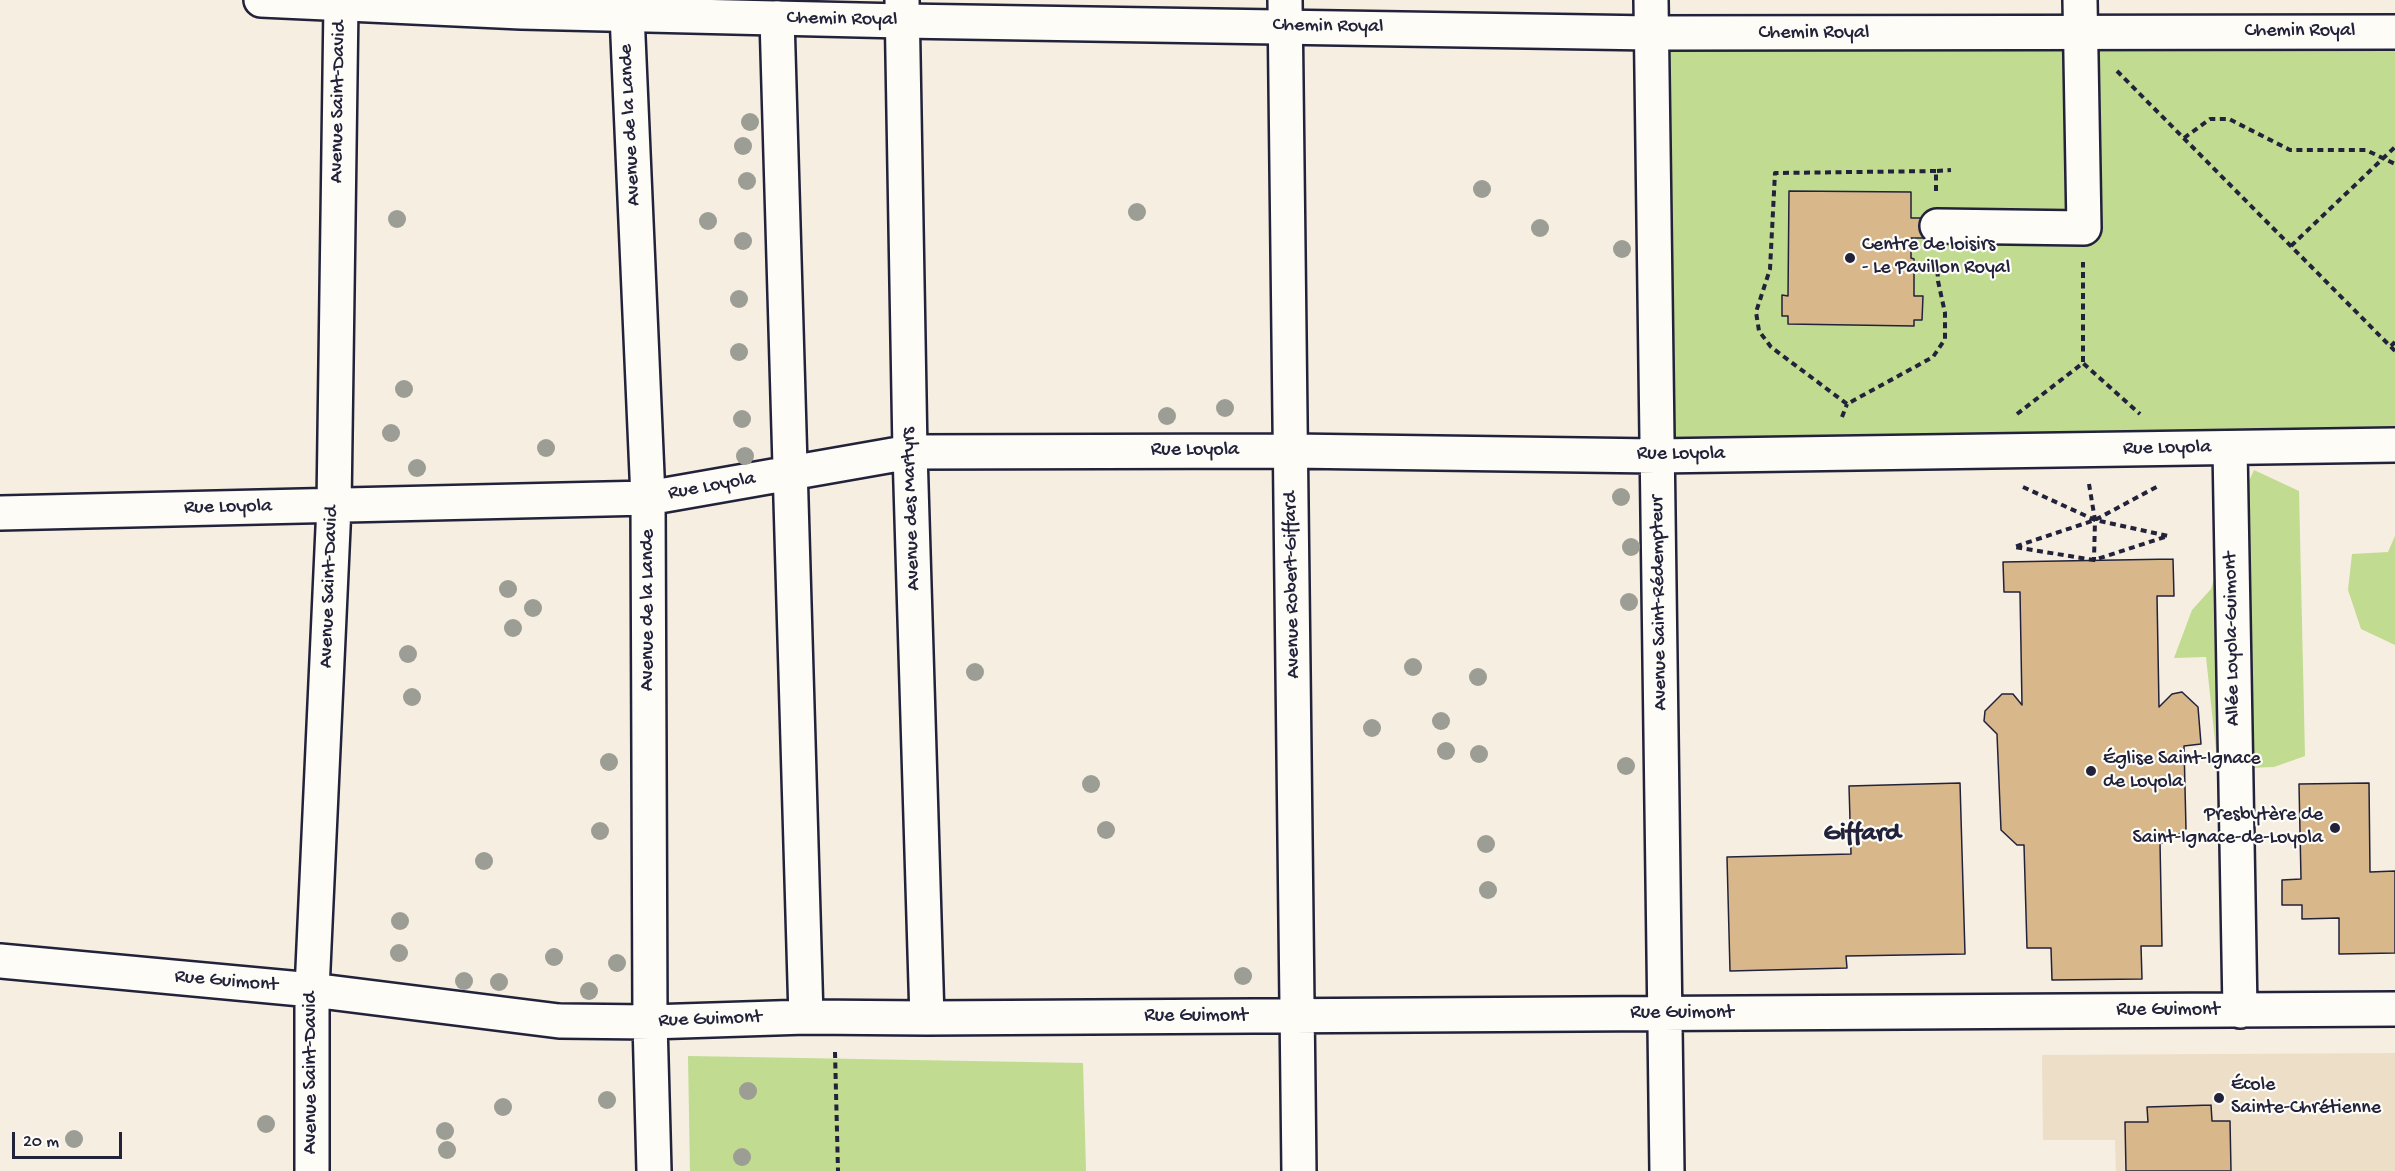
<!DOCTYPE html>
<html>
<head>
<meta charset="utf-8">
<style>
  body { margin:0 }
  #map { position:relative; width:2395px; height:1171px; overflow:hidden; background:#f6eee1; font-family:"Gochi Hand",sans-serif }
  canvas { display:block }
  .scale { position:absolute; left:12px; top:1132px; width:110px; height:27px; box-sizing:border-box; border:3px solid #22223b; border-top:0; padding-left:8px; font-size:18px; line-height:21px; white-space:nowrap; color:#22223b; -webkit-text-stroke:4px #fdfcf7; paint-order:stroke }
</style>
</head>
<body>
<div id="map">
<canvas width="2395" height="1171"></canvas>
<div class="scale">20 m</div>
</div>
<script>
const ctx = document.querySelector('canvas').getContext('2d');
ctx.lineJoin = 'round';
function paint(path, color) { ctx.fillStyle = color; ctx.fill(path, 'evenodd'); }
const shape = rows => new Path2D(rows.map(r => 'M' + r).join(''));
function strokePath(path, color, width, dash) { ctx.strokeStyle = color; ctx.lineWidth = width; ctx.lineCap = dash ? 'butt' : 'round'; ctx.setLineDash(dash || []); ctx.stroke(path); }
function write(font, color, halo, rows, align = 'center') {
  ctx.font = font + ' "Gochi Hand",sans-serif'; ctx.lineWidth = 4.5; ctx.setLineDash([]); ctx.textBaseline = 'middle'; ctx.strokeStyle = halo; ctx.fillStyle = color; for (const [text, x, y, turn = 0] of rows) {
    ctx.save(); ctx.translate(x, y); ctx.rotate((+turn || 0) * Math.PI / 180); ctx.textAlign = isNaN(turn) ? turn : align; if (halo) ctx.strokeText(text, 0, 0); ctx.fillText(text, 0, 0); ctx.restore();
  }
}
paint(shape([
  [2395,1053,2395,1171,2116,1171,2115,1140,2043,1140,2042,1055]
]), '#eddec7');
paint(shape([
  [2395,32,2395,445,1656,456,1652,33],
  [2254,470,2299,491,2305,756,2274,767,2218,769,2206,657,2174,658,2192,610,2211,589,2231,521],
  [2395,536,2395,645,2361,629,2348,590,2352,554,2388,552],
  [688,1056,1083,1063,1086,1171,690,1171]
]), '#c1db91');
const building = shape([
  [1789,191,1911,192,1911,218,1928,218,1927,238,1911,238,1911,258,1914,259,1914,296,1923,296,1922,320,1914,320,1914,326,1788,324,1788,316,1782,316,1782,295,1788,296,1789,191],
  [2173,559,2174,596,2157,596,2159,707,2172,694,2182,692,2198,707,2201,744,2184,746,2186,829,2168,842,2160,843,2162,946,2141,946,2142,979,2052,980,2051,948,2027,948,2024,845,2017,845,2001,830,1997,734,1984,721,1985,711,2002,694,2013,694,2022,705,2020,592,2004,592,2003,562,2173,559],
  [1960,783,1965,954,1846,956,1847,968,1730,971,1727,857,1851,854,1849,786,1960,783],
  [2369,783,2370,872,2395,871,2395,953,2339,954,2339,918,2302,919,2302,905,2282,905,2282,880,2301,879,2299,784,2369,783],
  [2211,1105,2212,1121,2230,1121,2231,1171,2126,1171,2125,1122,2148,1122,2147,1107,2211,1105]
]);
paint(building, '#d8b78b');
strokePath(building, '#22223b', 1.5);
const minor = shape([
  [902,0,910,452,927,1018],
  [1285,0,1299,1171],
  [1651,0,1667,1171],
  [627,14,648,498,650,1022,654,1171],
  [777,18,806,1017],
  [1937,226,2084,228,2080,0],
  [2230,448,2240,1011],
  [0,513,648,498,910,452,1291,451,1656,456,2395,445],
  [0,961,312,990,559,1021,650,1022,806,1017,927,1018,2395,1009],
  [312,1171,312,990,334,506,341,4]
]);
const major = shape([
  [261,0,521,12,902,21,1652,33,2395,32]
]);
strokePath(minor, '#22223b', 38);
strokePath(major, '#22223b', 38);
strokePath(shape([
  [2117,71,2395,351],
  [2184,138,2210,119,2229,119,2290,150,2366,150,2395,164],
  [1936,171,1775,173,1770,269,1756,312,1759,331,1771,347,1847,404,1933,357,1945,339,1945,313,1938,281,1937,262],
  [1936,191,1936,171,1951,170],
  [2291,246,2395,147],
  [2391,346,2395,342],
  [2083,362,2083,262],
  [2017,414,2083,363,2140,414],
  [1842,417,1847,404],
  [2089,484,2095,520,2094,560],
  [2023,487,2095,520,2168,536,2094,560,2014,547,2095,520,2160,485],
  [835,1052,838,1171]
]), '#22223b', 4, [6, 4.5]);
strokePath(minor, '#fdfcf7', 33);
strokePath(major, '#fdfcf7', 33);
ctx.fillStyle = '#9c9d94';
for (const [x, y] of [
  [750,122],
  [743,146],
  [747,181],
  [1482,189],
  [1137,212],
  [397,219],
  [708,221],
  [1540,228],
  [743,241],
  [1622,249],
  [739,299],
  [739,352],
  [404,389],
  [1225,408],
  [1167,416],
  [742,419],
  [391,433],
  [546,448],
  [745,456],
  [417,468],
  [1621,497],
  [1631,547],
  [508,589],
  [1629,602],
  [533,608],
  [513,628],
  [408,654],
  [1413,667],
  [975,672],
  [1478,677],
  [412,697],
  [1441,721],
  [1372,728],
  [1446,751],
  [1479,754],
  [609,762],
  [1626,766],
  [1091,784],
  [1106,830],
  [600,831],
  [1486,844],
  [484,861],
  [1488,890],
  [400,921],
  [399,953],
  [554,957],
  [617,963],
  [1243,976],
  [464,981],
  [499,982],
  [589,991],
  [748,1091],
  [607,1100],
  [503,1107],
  [266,1124],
  [445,1131],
  [74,1139],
  [447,1150],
  [742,1157]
]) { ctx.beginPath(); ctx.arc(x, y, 9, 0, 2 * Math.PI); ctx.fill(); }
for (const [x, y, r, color] of [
  [1850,258,6,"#22223b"],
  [2091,771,6,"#22223b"],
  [2335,828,6,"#22223b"],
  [2219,1098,6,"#22223b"]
]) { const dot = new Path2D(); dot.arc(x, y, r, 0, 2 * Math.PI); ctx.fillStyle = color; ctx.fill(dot); strokePath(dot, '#fdfcf7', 2); }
write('20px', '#22223b', '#fdfcf7', [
  ["Chemin Royal",842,20,1],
  ["Chemin Royal",1328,27,1],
  ["Chemin Royal",2300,32],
  ["Chemin Royal",1814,34],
  ["Avenue Saint-David",339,102,-89],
  ["Avenue de la Lande",631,125,-93],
  ["Rue Loyola",2167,449,-1],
  ["Rue Loyola",1195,451],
  ["Rue Loyola",1681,455],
  ["Rue Loyola",712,487,-10],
  ["Rue Loyola",228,508,-1],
  ["Avenue des Martyrs",912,509,-92],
  ["Avenue Robert-Giffard",1293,585,-91],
  ["Avenue Saint-David",330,587,-88],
  ["Avenue Saint-Rédempteur",1660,603,-91],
  ["Avenue de la Lande",649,610,-90],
  ["Allée Loyola-Guimont",2233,639,-91],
  ["Rue Guimont",226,982,5],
  ["Rue Guimont",2168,1011],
  ["Rue Guimont",1682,1014],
  ["Rue Guimont",1196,1017],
  ["Rue Guimont",710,1020,-2],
  ["Avenue Saint-David",312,1073,-90]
]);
write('20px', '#22223b', '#fdfcf7', [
  ["Centre de loisirs",1862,246],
  ["- Le Pavillon Royal",1862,269],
  ["Église Saint-Ignace",2103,760],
  ["de Loyola",2103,783],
  ["Presbytère de",2323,816,"right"],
  ["Saint-Ignace-de-Loyola",2323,839,"right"],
  ["École",2231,1086],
  ["Sainte-Chrétienne",2231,1109]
], 'left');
write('bold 26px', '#22223b', '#fdfcf7', [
  ["Giffard",1862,835]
]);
</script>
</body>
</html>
